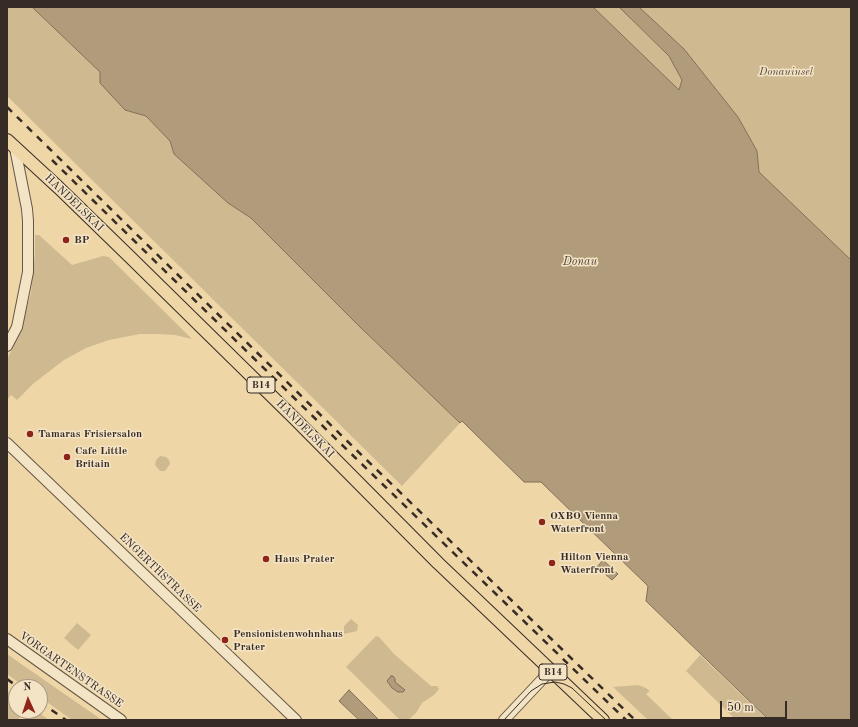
<!DOCTYPE html>
<html>
<head>
<meta charset="utf-8">
<style>
  body { margin:0 }
  #map { position:relative; width:858px; height:727px; overflow:hidden; background:#eed6a7; font-family:"Old Standard TT",serif }
  canvas { display:block }
  .frame { position:absolute; inset:0; border:8px solid #372b26; pointer-events:none }
  .north { position:absolute; left:8px; top:679px; width:40px; height:40px; box-sizing:border-box; background:#f4e4c6; border:1px solid #a89a86; border-radius:50%; rotate:357deg; font-size:11px; font-weight:700; line-height:16px; text-align:center; color:#372b26 }
  .north::after { content:''; display:block; margin:auto; width:14px; height:18px; background:#8f2418; clip-path:polygon(50% 0,100% 100%,50% 72%,0 100%) }
  .scale { position:absolute; left:720px; top:701px; width:67px; height:18px; box-sizing:border-box; border:2px solid #372b26; border-top:0; padding-left:5px; font-size:12px; line-height:14px; white-space:nowrap; color:#372b26; -webkit-text-stroke:3px #f4e4c6; paint-order:stroke }
</style>
</head>
<body>
<div id="map">
<canvas width="858" height="727"></canvas>
<div class="frame"></div>
<div class="north">N</div>
<div class="scale">50 m</div>
</div>
<script>
const ctx = document.querySelector('canvas').getContext('2d');
ctx.lineJoin = 'round';
function paint(path, color) { ctx.fillStyle = color; ctx.fill(path, 'evenodd'); }
const shape = rows => new Path2D(rows.map(r => 'M' + r).join(''));
function strokePath(path, color, width, dash) { ctx.strokeStyle = color; ctx.lineWidth = width; ctx.lineCap = dash ? 'butt' : 'round'; ctx.setLineDash(dash || []); ctx.stroke(path); }
function write(font, color, halo, rows, align = 'center') {
  ctx.font = font + ' "Old Standard TT",serif'; ctx.lineWidth = 3; ctx.setLineDash([]); ctx.textBaseline = 'middle'; ctx.strokeStyle = halo; ctx.fillStyle = color; for (const [text, x, y, turn = 0] of rows) {
    ctx.save(); ctx.translate(x, y); ctx.rotate((+turn || 0) * Math.PI / 180); ctx.textAlign = isNaN(turn) ? turn : align; if (halo) ctx.strokeText(text, 0, 0); ctx.fillText(text, 0, 0); ctx.restore();
  }
}
paint(shape([
  [7,7,32,7,100,72,125,110,146,116,170,141,174,154,228,203,251,218,359,326,460,423,402,486,7,96],
  [593,7,619,7,669,56,682,80,679,91],
  [639,7,851,7,851,260,759,172,757,151,738,117,684,49],
  [35,235,39,235,72,265,103,256,109,257,192,339,175,335,157,334,140,334,109,340,86,348,64,360,34,383,17,400,11,395,7,400,7,360,21,328,31,293,35,253],
  [160,456,166,457,169,460,170,464,165,471,160,471,155,465,156,460],
  [351,619,358,625,357,631,344,634,344,626],
  [77,623,91,635,78,650,64,638],
  [376,636,379,637,394,654,431,686,437,686,439,689,434,695,422,703,416,713,408,720,400,720,346,667],
  [7,654,27,668,102,720,72,720,40,697,40,687,25,687,7,674],
  [700,655,768,720,736,720,686,671],
  [638,685,646,688,650,691,646,694,673,720,648,720,613,687],
  [7,691,16,697,16,711,26,711,17,720,7,720],
  [32,711,37,711,49,720,23,720]
]), '#cfb991');
const water = shape([
  [32,7,593,7,679,90,682,80,669,56,619,7,639,7,684,49,738,117,757,151,759,172,851,260,851,720,769,720,646,601,648,586,541,482,524,482,462,421,460,423,359,326,251,218,228,203,174,154,170,141,146,116,125,110,100,83,100,72,32,7],
  [603,560,618,574,612,580,597,567,603,560],
  [391,676,393,676,395,679,395,682,405,690,403,692,398,692,392,688,387,681,391,676],
  [349,690,379,720,359,720,339,701,349,690]
]);
paint(water, '#b09c7b');
strokePath(water, '#806f59', 1);
const minor = shape([
  [7,346,17,327,28,272,28,221,27,209,15,148],
  [7,443,296,720],
  [7,639,121,720],
  [504,720,551,670]
]);
const major = shape([
  [7,140,59,188,130,257,294,418,438,563,603,720]
]);
strokePath(minor, '#655646', 12);
strokePath(major, '#372b26', 14);
strokePath(minor, '#f4e4c6', 10);
strokePath(major, '#eed6a7', 12);
strokePath(shape([
  [504,720,531,691,542,684,555,682,564,684,572,688,606,720]
]), '#372b26', 1);
strokePath(shape([
  [7,107,342,436,635,720],
  [52,160,338,441,626,720],
  [7,679,18,687],
  [40,702,66,720]
]), '#372b26', 2.5, [7, 7]);
for (const [x, y, r, color] of [
  [66,240,4,"#8f2418"],
  [30,434,4,"#8f2418"],
  [67,457,4,"#8f2418"],
  [542,522,4,"#8f2418"],
  [266,559,4,"#8f2418"],
  [552,563,4,"#8f2418"],
  [225,640,4,"#8f2418"]
]) { const dot = new Path2D(); dot.arc(x, y, r, 0, 2 * Math.PI); ctx.fillStyle = color; ctx.fill(dot); strokePath(dot, '#f4e4c6', 1.5); }
for (const [x, y, w] of [
  [261,385,28],
  [553,672,28]
]) { const box = new Path2D(); box.roundRect(x - w / 2, y - 8, w, 16, 3); ctx.fillStyle = '#f4e4c6'; ctx.fill(box); strokePath(box, '#372b26', 1); }
write('bold 10px', '#372b26', null, [
  ["B14",261,385],
  ["B14",553,672]
]);
write('italic 11px', '#55473b', '#f4e4c6', [
  ["Donauinsel",786,72]
]);
write('11px', '#372b26', '#f4e4c6', [
  ["HANDELSKAI",74,203,44],
  ["HANDELSKAI",305,429,45],
  ["ENGERTHSTRASSE",160,573,44],
  ["VORGARTENSTRASSE",71,670,35]
]);
write('bold 11px', '#372b26', '#f4e4c6', [
  ["BP",74,240],
  ["Tamaras Frisiersalon",38,434],
  ["Cafe Little",75,451],
  ["Britain",75,464],
  ["OXBO Vienna",550,516],
  ["Waterfront",550,529],
  ["Hilton Vienna",560,557],
  ["Waterfront",560,570],
  ["Haus Prater",274,559],
  ["Pensionistenwohnhaus",233,634],
  ["Prater",233,647]
], 'left');
write('italic 12px', '#55473b', '#f4e4c6', [
  ["Donau",580,262]
]);
</script>
</body>
</html>
